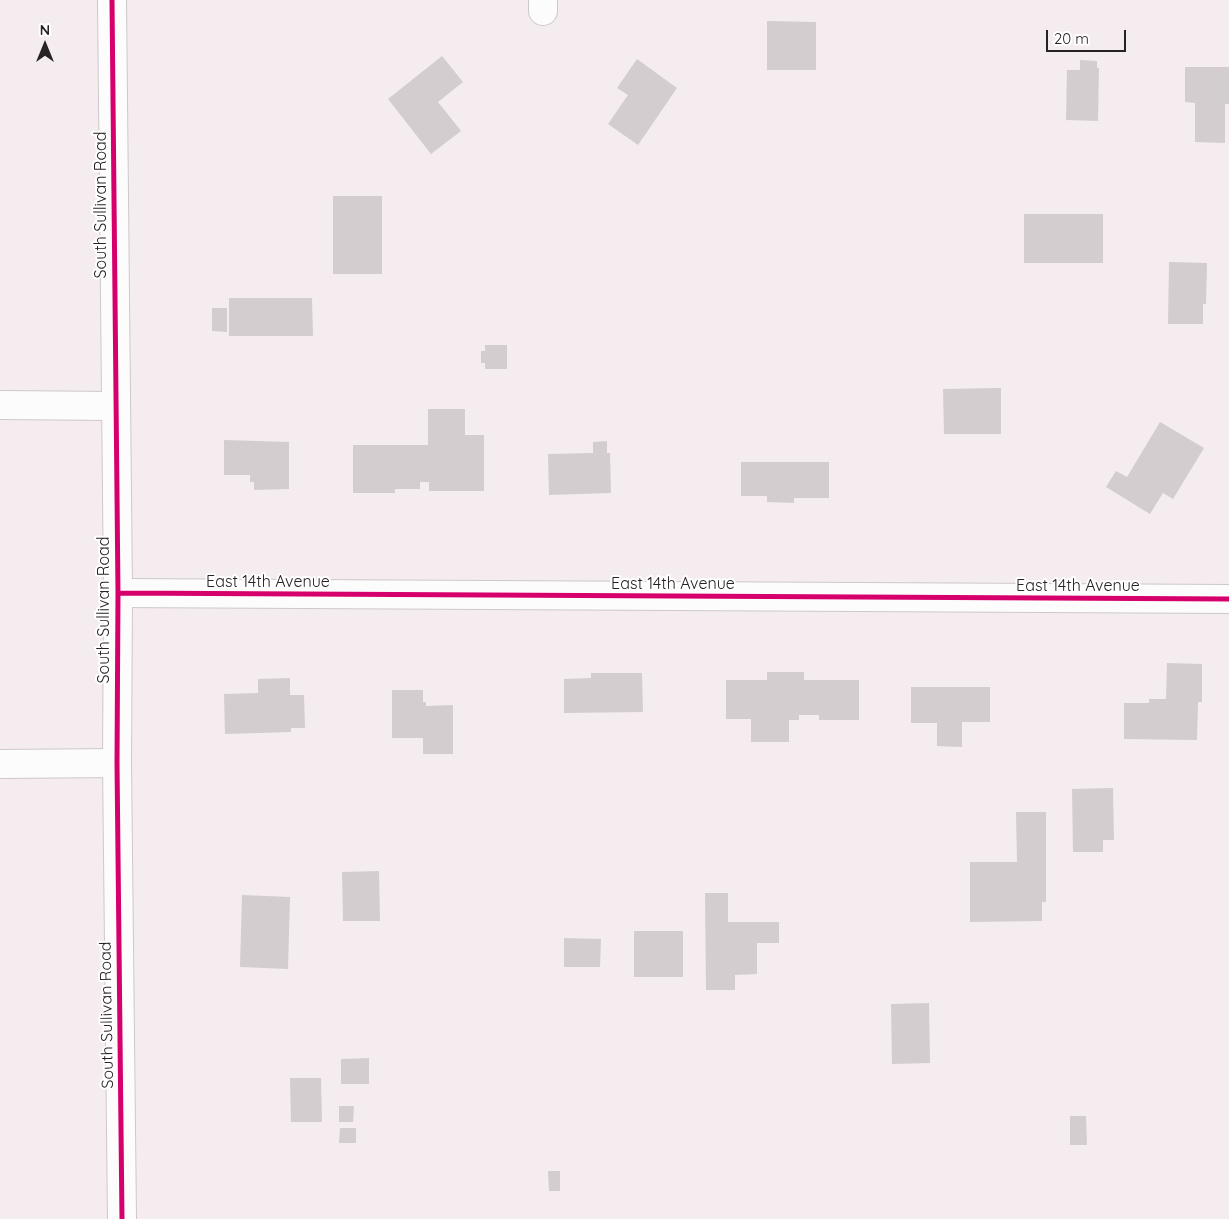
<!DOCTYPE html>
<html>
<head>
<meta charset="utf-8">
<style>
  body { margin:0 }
  #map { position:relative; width:1229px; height:1219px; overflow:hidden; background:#f4ecef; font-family:Quicksand,sans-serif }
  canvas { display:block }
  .north { position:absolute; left:20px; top:20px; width:50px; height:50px; -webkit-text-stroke:4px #fff; paint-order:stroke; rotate:0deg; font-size:14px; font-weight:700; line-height:20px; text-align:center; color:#272224 }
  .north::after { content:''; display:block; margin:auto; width:18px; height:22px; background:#272224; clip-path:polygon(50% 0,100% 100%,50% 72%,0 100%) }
  .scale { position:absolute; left:1046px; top:30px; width:80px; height:22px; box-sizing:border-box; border:2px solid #272224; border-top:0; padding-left:6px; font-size:15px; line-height:18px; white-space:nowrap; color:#272224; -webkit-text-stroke:4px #fff; paint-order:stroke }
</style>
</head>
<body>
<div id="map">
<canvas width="1229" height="1219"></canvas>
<div class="north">N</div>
<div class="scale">20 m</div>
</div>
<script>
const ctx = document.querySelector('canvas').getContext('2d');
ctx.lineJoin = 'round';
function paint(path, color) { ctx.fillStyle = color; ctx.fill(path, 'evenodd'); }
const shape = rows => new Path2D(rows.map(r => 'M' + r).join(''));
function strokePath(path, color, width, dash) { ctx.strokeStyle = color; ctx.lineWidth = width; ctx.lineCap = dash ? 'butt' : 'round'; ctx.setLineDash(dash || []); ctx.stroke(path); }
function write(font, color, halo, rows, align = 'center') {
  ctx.font = font + ' Quicksand,sans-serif'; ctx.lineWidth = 4; ctx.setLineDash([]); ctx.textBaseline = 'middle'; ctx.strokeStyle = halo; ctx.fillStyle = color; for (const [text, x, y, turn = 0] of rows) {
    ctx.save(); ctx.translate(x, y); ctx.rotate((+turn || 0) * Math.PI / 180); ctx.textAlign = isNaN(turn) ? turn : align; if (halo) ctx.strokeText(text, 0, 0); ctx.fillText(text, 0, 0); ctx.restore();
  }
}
paint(shape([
  [767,21,816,22,816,70,767,70],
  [442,56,463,82,438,102,461,131,431,154,388,99],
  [637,59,677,88,638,145,608,124,628,95,617,88],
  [1080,60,1097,61,1097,68,1099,68,1098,121,1066,120,1067,70,1080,70],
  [1185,67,1229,67,1229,104,1225,104,1225,143,1195,142,1195,103,1185,102],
  [333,196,382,196,382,274,333,274],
  [1024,214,1103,214,1103,263,1024,263],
  [1169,262,1207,263,1206,304,1203,304,1203,324,1168,324],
  [229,298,312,298,313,336,229,336],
  [212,308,227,308,227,332,212,331],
  [485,345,507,345,507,369,485,369,485,363,481,363,481,351,485,351],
  [1001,388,1001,434,944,434,943,389],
  [428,409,465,409,465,435,484,435,484,491,429,491,429,482,420,482,420,489,395,489,395,493,353,493,353,445,428,445],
  [1160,422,1204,448,1173,499,1163,493,1150,514,1106,487,1116,471,1127,477],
  [224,440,289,442,289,489,254,490,254,482,250,482,250,475,224,475],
  [607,441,607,453,610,453,611,493,549,495,548,454,593,453,593,442],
  [741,462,829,462,829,498,794,498,794,503,767,502,767,496,741,496],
  [1167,663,1202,664,1202,702,1198,702,1197,740,1124,739,1124,703,1149,703,1149,699,1166,699],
  [767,672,804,672,804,680,859,680,859,720,819,720,819,715,799,715,799,720,789,720,789,742,751,742,751,719,726,719,726,680,767,680],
  [591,673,642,673,643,712,564,713,564,679,591,678],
  [290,678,290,695,304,695,305,728,291,728,291,732,225,734,224,694,258,693,258,679],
  [911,687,990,687,990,722,962,722,962,747,937,746,937,723,911,723],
  [392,690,423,690,423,702,426,702,426,706,453,705,453,754,423,754,423,738,392,738],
  [1113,788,1114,840,1103,840,1103,852,1073,852,1072,789],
  [1016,812,1046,812,1046,902,1042,902,1042,921,970,922,970,862,1017,862],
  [379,871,380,921,343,921,342,872],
  [705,893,728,893,728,922,779,922,779,943,757,943,757,974,735,975,735,990,706,990],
  [242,895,290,897,288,969,240,967],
  [634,931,683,931,683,977,634,977],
  [564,938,601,939,600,967,564,967],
  [929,1003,930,1063,892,1064,891,1004],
  [369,1058,369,1084,341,1084,341,1059],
  [290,1078,321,1078,322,1122,291,1122],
  [339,1106,354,1106,353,1122,339,1122],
  [1070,1116,1086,1116,1087,1145,1070,1145],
  [340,1128,356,1128,356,1143,339,1143],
  [548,1171,560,1171,560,1191,549,1191]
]), '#d3cdd0');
const minor = shape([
  [543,0,543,11],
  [0,405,115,406],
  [118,593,1229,599],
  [0,764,117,763]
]);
const secondary = shape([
  [112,0,118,593,117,763,122,1219]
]);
strokePath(minor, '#cec8ca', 30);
strokePath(secondary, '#cec8ca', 30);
strokePath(minor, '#fdfcfd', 28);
strokePath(secondary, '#fdfcfd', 28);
strokePath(shape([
  [112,0,118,593,117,763,122,1219],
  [118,593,1229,599]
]), '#d6006c', 5);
write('16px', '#272224', '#fff', [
  ["South Sullivan Road",101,205,-90],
  ["East 14th Avenue",268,582],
  ["East 14th Avenue",673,584],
  ["East 14th Avenue",1078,586],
  ["South Sullivan Road",104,610,-90],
  ["South Sullivan Road",107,1015,-91]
]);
</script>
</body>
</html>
